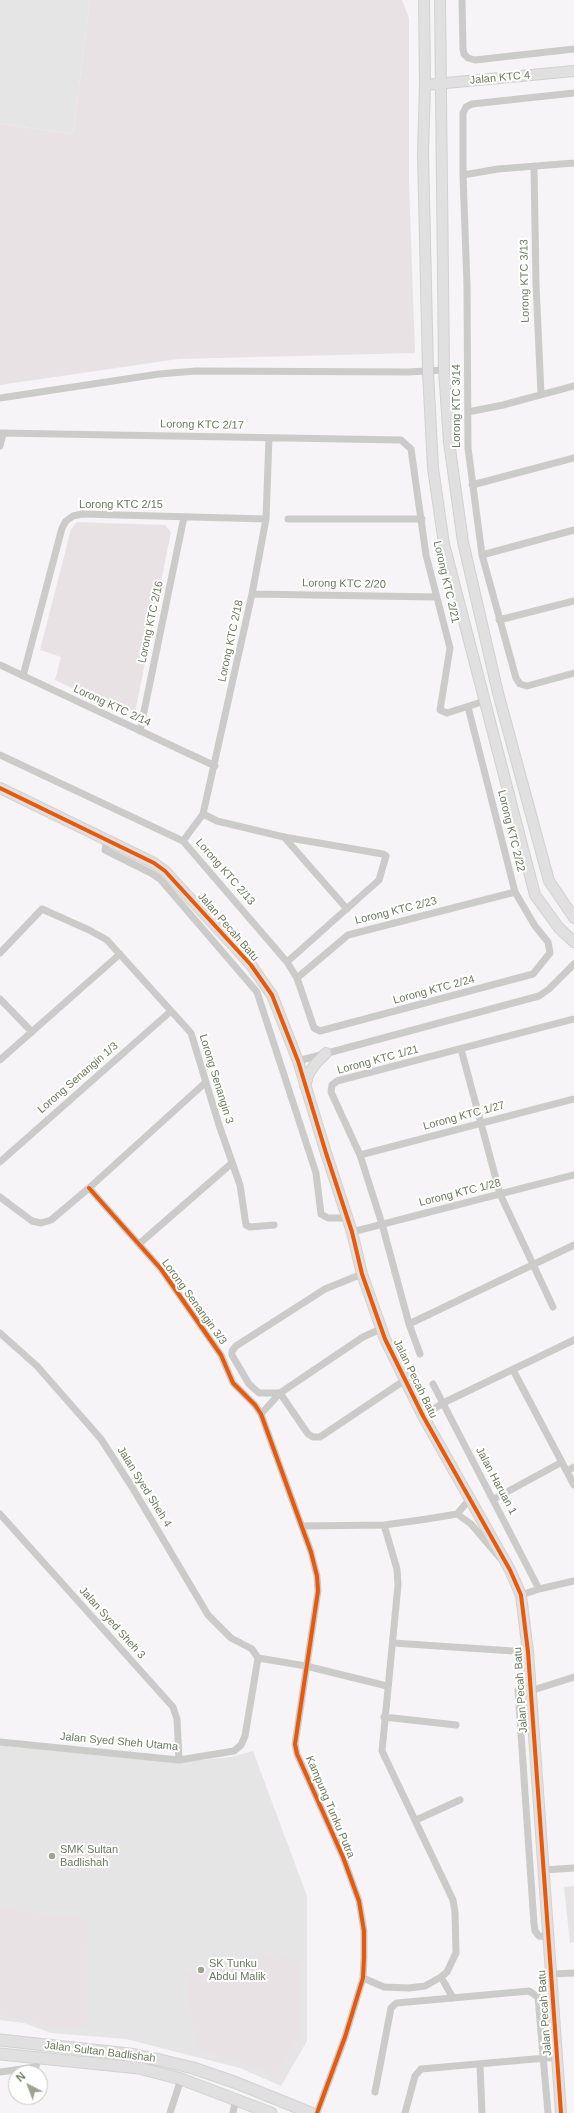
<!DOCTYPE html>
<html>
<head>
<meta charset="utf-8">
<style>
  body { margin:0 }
  #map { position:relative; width:574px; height:2113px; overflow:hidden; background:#f6f4f6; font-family:Arial,sans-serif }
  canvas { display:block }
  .north { position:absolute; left:8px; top:2065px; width:40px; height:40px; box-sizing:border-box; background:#fff; border:1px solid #c4cabe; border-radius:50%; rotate:318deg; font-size:11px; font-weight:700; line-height:16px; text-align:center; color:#6b7a5c }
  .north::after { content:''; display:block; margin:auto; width:14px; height:18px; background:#9ca592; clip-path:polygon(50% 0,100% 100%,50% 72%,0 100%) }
</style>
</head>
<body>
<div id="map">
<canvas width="574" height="2113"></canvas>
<div class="north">N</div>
</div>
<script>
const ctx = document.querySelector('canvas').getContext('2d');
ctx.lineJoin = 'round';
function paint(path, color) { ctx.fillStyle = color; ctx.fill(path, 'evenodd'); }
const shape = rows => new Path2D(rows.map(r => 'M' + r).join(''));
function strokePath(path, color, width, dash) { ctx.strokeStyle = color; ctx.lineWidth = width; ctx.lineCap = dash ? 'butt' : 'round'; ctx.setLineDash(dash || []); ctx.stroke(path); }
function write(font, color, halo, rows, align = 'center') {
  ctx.font = font + ' Arial,sans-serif'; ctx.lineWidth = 4; ctx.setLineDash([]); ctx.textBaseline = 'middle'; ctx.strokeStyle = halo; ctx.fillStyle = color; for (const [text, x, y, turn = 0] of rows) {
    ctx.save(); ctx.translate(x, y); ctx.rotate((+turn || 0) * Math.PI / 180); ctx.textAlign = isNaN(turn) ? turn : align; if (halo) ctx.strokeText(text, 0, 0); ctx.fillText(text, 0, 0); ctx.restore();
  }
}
paint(shape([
  [0,0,90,0,73,134,0,124],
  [0,1743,181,1762,231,1757,253,1751,307,1896,307,2041,281,2086,240,2068,126,2039,51,2033,24,2023,0,2020]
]), '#e6e5e5');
paint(shape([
  [90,0,402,0,409,18,409,182,415,353,178,359,0,385,0,124,73,134],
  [77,522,165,525,171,532,135,713,127,714,55,680,61,657,40,650,71,529],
  [574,1886,574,1942,570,1943,564,1887],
  [0,1908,88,1919,87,2027,51,2028,0,2014],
  [273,1952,300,1964,299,2035,276,2075,195,2048,186,1973]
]), '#e9e2e5');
const secondary = shape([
  [424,0,425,85,423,153,428,372,433,468,444,544,535,895,559,928,574,942],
  [440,0,444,370,449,442,463,542,498,693,549,881,574,918],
  [425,85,574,71],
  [0,788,154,863,165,871,251,965,272,995,298,1061,326,1153,352,1232,362,1274,385,1339,423,1416,510,1570,521,1595,528,1652,561,2113],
  [305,1086,309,1073,316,1063,326,1053]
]);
const primary = shape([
  [0,2040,129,2054,160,2060,193,2068,234,2082,311,2113],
  [0,2054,139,2068,181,2079,271,2113]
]);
strokePath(secondary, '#d1d2d0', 12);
strokePath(primary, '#d2d2d1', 13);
strokePath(shape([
  [462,0,463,49,464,54,468,58,475,60,574,49],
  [574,93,472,104,466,107,463,113,463,175,467,285,468,448,482,555,516,678,520,684,527,686,574,673],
  [534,166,536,284,541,394],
  [463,175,498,169,574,163],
  [0,398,159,374,196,371,408,372,444,370],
  [468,412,503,405,574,386],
  [0,433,401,440,411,449,426,555,450,648,440,710,447,713,485,701],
  [0,446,3,434],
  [472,485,574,458],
  [288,519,422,519],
  [482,555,574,530],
  [252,594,436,597],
  [499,620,574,601],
  [0,665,215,766],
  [23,676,62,528,66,521,73,516,82,514,266,519],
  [140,731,184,517],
  [0,755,183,841,287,962,297,978,314,1028,320,1031,533,974,550,953,548,942,535,926,515,892,468,707],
  [203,814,217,821,284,837,383,854,386,856,379,880,287,962],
  [284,837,347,909],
  [107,841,105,850,151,873,160,879,257,992,316,1173,321,1214,328,1218,348,1218],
  [183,841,203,814,252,594,266,519,269,438],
  [0,953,42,909,89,930,107,940,191,1033,219,1125,240,1185,246,1225,250,1227,274,1225],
  [297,978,348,935,515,892],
  [0,999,32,1032],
  [461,1049,500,1194,553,1307],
  [0,1060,120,954],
  [298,1061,539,996,549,989,574,964],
  [360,1155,574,1099],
  [0,1162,171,1011],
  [89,1188,161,1269,221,1355,233,1383,255,1405,261,1414,311,1552,317,1576,318,1591,295,1744,297,1754,343,1857,359,1901,364,1931,364,1958,363,1978,345,2037,317,2113],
  [0,1197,32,1221,41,1223,51,1220,89,1188,206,1082],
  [352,1232,574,1175],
  [139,1244,232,1163],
  [362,1274,325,1289,236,1346,232,1351,232,1355,249,1384,259,1393,280,1393,308,1434,313,1437,320,1437,405,1380],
  [409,1324,574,1245],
  [0,1333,37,1366,101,1439,132,1487,208,1615,231,1638,252,1649,258,1658],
  [420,1354,409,1324,382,1224,360,1155,331,1092,332,1085,337,1081,574,1019],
  [513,1370,574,1485],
  [433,1384,539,1589],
  [261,1414,280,1393,363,1337,381,1329],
  [423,1416,443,1403,574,1340],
  [567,1471,574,1467],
  [494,1499,562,1462],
  [0,1514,173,1707,177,1719,179,1760],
  [457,1514,471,1524,500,1558],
  [384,1525,397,1569,398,1585,382,1751,453,1900,455,1912,456,1953,447,1972,441,1977],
  [302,1526,384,1525,427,1519,457,1514,469,1500],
  [521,1595,539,1589,574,1581],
  [393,1643,528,1652],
  [258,1658,306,1666,387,1686],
  [530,1682,518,1690,534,1924,535,1931,539,1936,549,1937],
  [530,1691,574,1677],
  [384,1717,456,1725],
  [0,1742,179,1760,234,1751,241,1745,245,1736,258,1658],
  [416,1820,460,1800],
  [543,1870,574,1868],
  [552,1974,574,1973],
  [363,1978,384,1987,409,1988,425,1986,441,1977,453,1998],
  [480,2065,482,2113],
  [0,2072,36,2067,38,2059],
  [375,2092,391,2008,394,2005,397,2003,529,1991,538,1997,548,2113],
  [170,2113,181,2079],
  [233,2113,236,2098],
  [405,2113,415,2076,421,2069,557,2057]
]), '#cbccca', 7);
strokePath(secondary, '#dfe0df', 10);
strokePath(primary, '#dfe0df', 11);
strokePath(shape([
  [0,788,154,863,165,871,251,965,272,995,298,1061,326,1153,352,1232,362,1274,385,1339,423,1416,510,1570,521,1595,528,1652,561,2113],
  [89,1188,161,1269,221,1355,233,1383,255,1405,261,1414,311,1552,317,1576,318,1591,295,1744,297,1754,343,1857,359,1901,364,1931,364,1958,363,1978,345,2037,317,2113]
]), '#e8590c', 4);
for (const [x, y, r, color] of [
  [52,1856,4,"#9ca592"],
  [201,1970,4,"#9ca592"]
]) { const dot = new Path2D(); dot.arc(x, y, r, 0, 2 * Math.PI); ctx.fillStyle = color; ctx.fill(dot); strokePath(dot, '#fff', 1.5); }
write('11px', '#6b7a5c', '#fff', [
  ["Jalan KTC 4",500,78,-5],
  ["Lorong KTC 3/13",525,281,-91],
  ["Lorong KTC 3/14",457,406,-90],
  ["Lorong KTC 2/17",202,425,1],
  ["Lorong KTC 2/15",121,505],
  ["Lorong KTC 2/21",446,582,77],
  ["Lorong KTC 2/20",344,584,1],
  ["Lorong KTC 2/16",151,622,-78],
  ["Lorong KTC 2/18",231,641,-78],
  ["Lorong KTC 2/14",112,706,25],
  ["Lorong KTC 2/22",511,831,76],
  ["Lorong KTC 2/13",225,872,49],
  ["Lorong KTC 2/23",396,911,-14],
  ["Jalan Pecah Batu",228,927,49],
  ["Lorong KTC 2/24",434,990,-15],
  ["Lorong KTC 1/21",378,1060,-15],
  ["Lorong Senangin 1/3",78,1078,-41],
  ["Lorong Senangin 3",216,1079,73],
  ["Lorong KTC 1/27",464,1116,-15],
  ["Lorong KTC 1/28",460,1193,-14],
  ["Lorong Senangin 3/3",194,1302,54],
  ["Jalan Pecah Batu",415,1379,64],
  ["Jalan Haruan 1",496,1481,62],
  ["Jalan Syed Sheh 4",144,1487,58],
  ["Jalan Syed Sheh 3",112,1623,48],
  ["Jalan Pecah Batu",521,1690,-94],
  ["Jalan Syed Sheh Utama",119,1742,5],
  ["Kampung Tunku Putra",330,1807,67],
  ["Jalan Pecah Batu",545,2013,-94],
  ["Jalan Sultan Badlishah",100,2052,7]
]);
write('11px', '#6b7a5c', '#fff', [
  ["SMK Sultan",60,1850],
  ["Badlishah",60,1863],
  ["SK Tunku",209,1964],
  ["Abdul Malik",209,1977]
], 'left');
</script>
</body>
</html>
